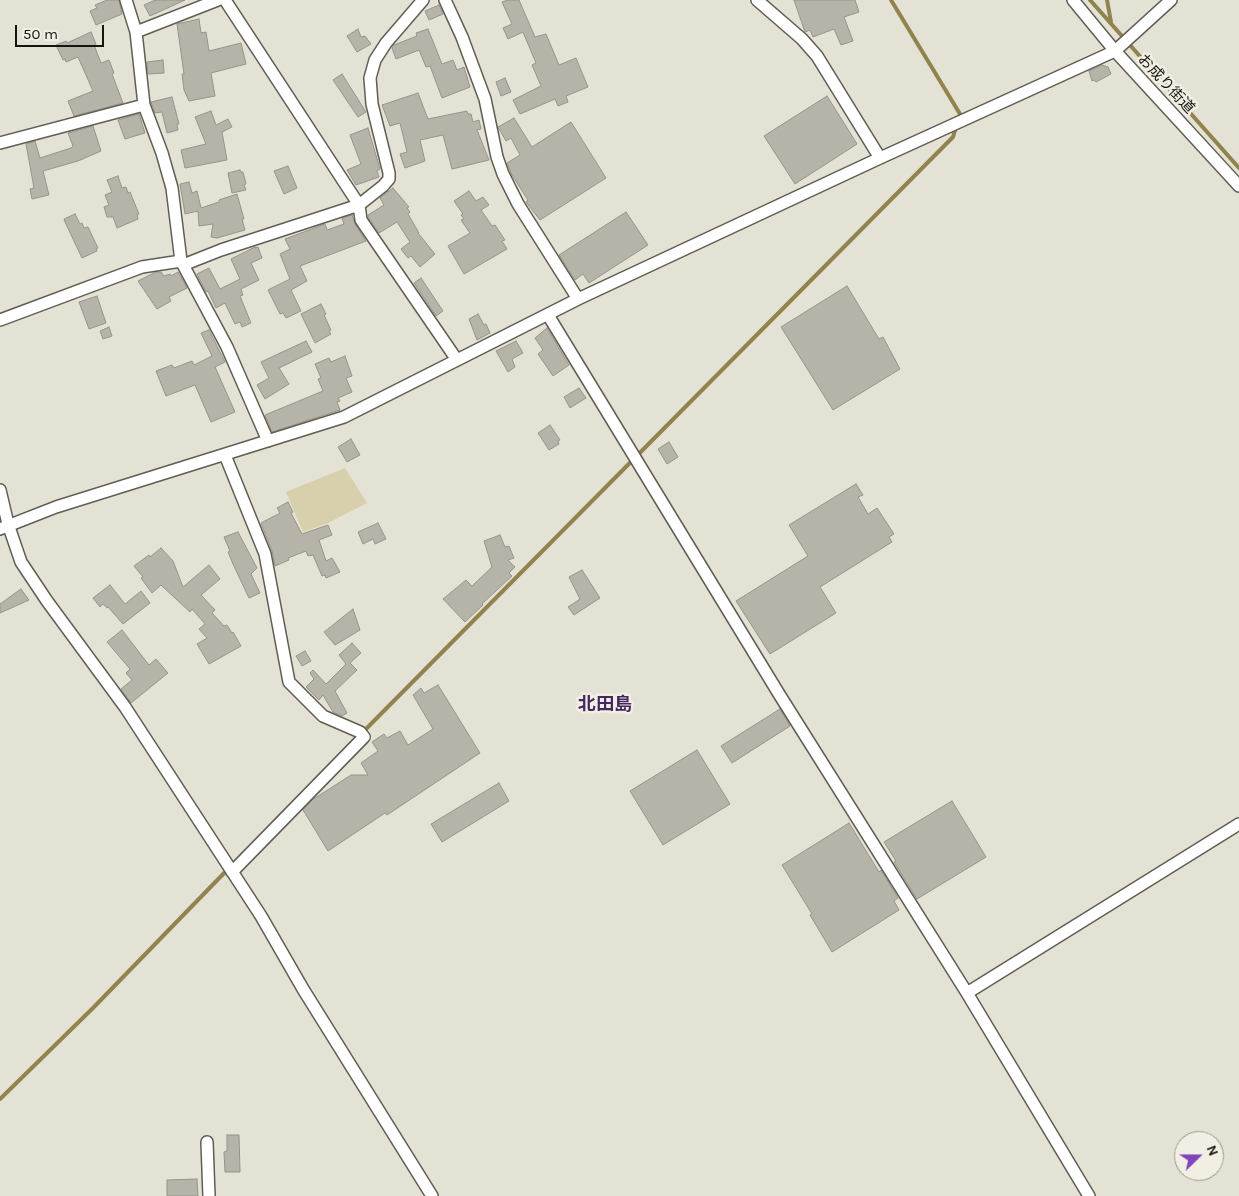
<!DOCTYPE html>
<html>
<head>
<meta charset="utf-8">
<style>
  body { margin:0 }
  #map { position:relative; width:1239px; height:1196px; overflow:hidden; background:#e4e1d5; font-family:Karla,sans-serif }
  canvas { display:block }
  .north { position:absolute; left:1174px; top:1131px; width:50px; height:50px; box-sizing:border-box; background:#f1eee3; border:1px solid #99978f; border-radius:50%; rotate:68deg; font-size:14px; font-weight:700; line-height:20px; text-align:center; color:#151411 }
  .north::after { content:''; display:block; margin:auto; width:18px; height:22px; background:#8244b9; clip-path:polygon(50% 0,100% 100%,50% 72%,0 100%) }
  .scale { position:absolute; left:15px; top:25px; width:89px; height:22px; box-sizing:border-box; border:2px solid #151411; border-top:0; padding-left:6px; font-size:15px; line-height:18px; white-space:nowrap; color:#151411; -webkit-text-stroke:4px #f1eee3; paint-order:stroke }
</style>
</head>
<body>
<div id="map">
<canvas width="1239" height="1196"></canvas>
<div class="north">N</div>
<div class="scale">50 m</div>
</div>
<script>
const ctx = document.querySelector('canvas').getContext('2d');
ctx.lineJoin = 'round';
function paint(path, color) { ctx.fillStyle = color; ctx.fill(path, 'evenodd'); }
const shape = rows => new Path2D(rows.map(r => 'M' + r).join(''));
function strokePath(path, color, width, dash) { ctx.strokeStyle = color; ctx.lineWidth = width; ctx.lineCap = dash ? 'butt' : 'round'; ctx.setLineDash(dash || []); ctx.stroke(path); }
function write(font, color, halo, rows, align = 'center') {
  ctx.font = font + ' Karla,"Noto Sans JP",sans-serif'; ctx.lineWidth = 5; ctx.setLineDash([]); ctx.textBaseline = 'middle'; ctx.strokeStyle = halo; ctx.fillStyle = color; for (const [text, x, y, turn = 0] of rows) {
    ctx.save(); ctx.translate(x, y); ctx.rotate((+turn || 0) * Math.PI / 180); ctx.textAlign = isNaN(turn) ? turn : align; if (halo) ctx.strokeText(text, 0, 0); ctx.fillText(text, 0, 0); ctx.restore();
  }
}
paint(shape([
  [345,468,367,503,328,523,303,532,286,492]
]), '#d8cfad');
strokePath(shape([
  [891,0,960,114,958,120],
  [1090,0,1239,168],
  [1107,0,1111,22],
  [362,733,953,137,956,127],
  [0,1099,93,1008,229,868]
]), '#91834e', 4);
const building = shape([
  [107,0,119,0,122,14,96,25,90,11,97,8,95,5,107,0],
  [155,0,185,0,150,16,144,5,155,0],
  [508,0,519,0,535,37,546,34,559,65,576,58,588,87,566,96,568,102,558,106,555,99,520,114,513,100,541,86,532,65,536,63,523,32,508,39,503,28,512,24,502,2,508,0],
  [794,0,855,0,859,12,844,17,853,41,841,45,834,29,813,37,810,30,805,32,794,0],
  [439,5,443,14,429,20,425,11,439,5],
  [199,19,201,33,206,32,209,51,241,43,246,64,211,73,215,96,189,101,184,90,182,74,184,74,177,24,199,19],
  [358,29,361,37,365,36,371,44,357,52,347,36,358,29],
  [428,29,442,64,453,60,457,70,464,67,470,87,442,98,430,66,426,67,419,50,396,59,392,48,394,45,417,36,416,33,428,29],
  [91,32,96,44,94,45,101,63,109,60,114,73,112,74,123,103,74,116,68,101,93,91,78,57,66,62,65,59,63,60,56,45,66,41,67,43,91,32],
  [163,60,164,73,148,74,147,62,163,60],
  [1102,65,1108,67,1111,74,1096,82,1094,80,1092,81,1089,71,1102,65],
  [342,74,366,112,358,117,333,80,342,74],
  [505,78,511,92,501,96,496,82,505,78],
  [418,93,428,119,467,111,468,114,471,114,473,122,479,120,481,129,477,130,489,160,452,169,443,135,420,140,425,161,405,168,400,154,407,152,400,123,390,126,382,105,418,93],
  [827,96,857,144,795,184,764,136,827,96],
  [172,97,179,124,177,124,178,130,167,133,162,112,155,113,151,102,172,97],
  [211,111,216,125,228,119,232,127,222,132,227,160,185,168,181,150,206,144,195,117,211,111],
  [139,114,145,133,125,139,118,120,139,114],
  [514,118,532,147,571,122,606,178,540,220,526,202,528,200,512,175,507,163,520,155,511,138,506,141,498,127,514,118],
  [93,126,101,151,78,161,43,171,49,195,32,199,30,189,34,188,26,144,35,141,40,158,71,148,73,146,68,133,93,126],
  [368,128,380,169,377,171,379,177,356,185,347,170,361,164,350,135,368,128],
  [288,166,297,188,284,194,274,171,288,166],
  [240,170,241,172,243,172,246,184,244,185,246,190,232,193,228,173,240,170],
  [118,176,122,188,126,187,128,193,130,192,139,214,137,215,138,219,117,228,113,217,107,217,104,207,109,205,105,195,112,192,107,180,118,176],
  [189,182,192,193,197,191,201,208,219,202,219,200,237,194,244,219,242,219,245,230,217,238,211,237,213,224,199,226,198,211,185,214,180,184,189,182],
  [393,188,409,207,407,208,410,212,408,214,419,233,418,233,435,254,420,267,411,256,408,258,401,249,410,242,397,222,379,233,368,217,368,215,384,205,380,198,393,188],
  [469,191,476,201,483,197,489,205,481,210,492,226,495,225,505,240,502,241,507,249,464,274,448,246,470,233,461,220,464,219,461,215,463,214,454,201,469,191],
  [626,212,648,245,589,283,583,274,575,280,559,255,626,212],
  [75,214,80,224,82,223,84,228,88,227,98,248,96,249,97,251,82,258,65,222,64,219,75,214],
  [352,215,355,224,366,241,300,266,307,281,291,290,301,311,286,318,283,313,280,314,268,290,290,279,280,254,290,249,285,239,325,224,327,230,344,224,342,218,352,215],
  [255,247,255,248,258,247,262,258,251,263,259,280,241,289,243,295,240,296,251,323,242,327,240,322,235,324,225,303,216,308,208,291,206,292,197,274,209,268,220,289,240,279,231,259,255,247],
  [156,272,161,272,164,276,170,274,171,276,178,272,187,288,169,297,171,301,157,309,138,281,156,272],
  [421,278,443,311,436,316,414,283,421,278],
  [847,286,879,339,883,337,900,369,833,410,781,327,847,286],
  [97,296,106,323,89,329,79,302,97,296],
  [321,304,326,314,324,315,331,330,329,331,331,334,315,343,301,314,321,304],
  [478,314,484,325,486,324,490,333,477,340,469,319,478,314],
  [109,327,112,336,103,339,100,331,109,327],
  [547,328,569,365,553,376,538,354,543,350,535,338,547,328],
  [209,330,225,362,215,367,235,412,211,422,195,385,166,396,156,371,172,365,174,368,192,361,194,365,212,356,201,333,209,330],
  [306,341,312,352,279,368,289,384,265,399,257,385,269,378,261,362,306,341],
  [516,341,523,353,512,359,515,367,508,372,496,351,516,341],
  [345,356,352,376,346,378,352,392,338,398,340,401,337,402,340,410,272,432,265,415,323,391,318,379,321,378,315,364,329,358,331,362,345,356],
  [579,388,586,398,570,408,564,397,579,388],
  [550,425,560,440,558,441,559,444,549,450,538,433,550,425],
  [351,439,360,455,347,462,338,447,351,439],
  [669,442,678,457,667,464,658,449,669,442],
  [856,484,863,495,858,497,868,514,877,508,894,534,889,537,892,542,820,587,836,613,770,654,736,601,808,556,789,525,856,484],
  [288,502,293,512,291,513,302,534,328,525,332,535,319,540,326,561,332,558,340,572,326,578,325,575,322,576,313,555,308,556,306,551,288,558,289,560,275,566,272,551,261,523,280,513,277,508,288,502],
  [378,523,386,539,375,544,373,539,363,544,358,532,378,523],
  [238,532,257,568,251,574,260,593,249,598,233,564,228,552,230,551,224,537,238,532],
  [500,535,505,547,509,546,514,558,508,560,515,567,509,573,512,576,482,604,483,605,465,622,443,599,466,580,472,586,492,567,484,541,500,535],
  [161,548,173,561,183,587,209,565,220,579,201,595,215,610,212,613,224,626,227,625,232,633,233,632,241,646,209,664,197,644,207,638,199,629,205,624,192,609,190,612,161,585,152,593,141,578,143,577,134,566,149,555,150,557,161,548],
  [582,570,600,598,574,615,568,607,580,599,569,577,582,570],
  [110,585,125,604,141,591,150,603,123,624,108,607,107,608,103,604,100,607,93,598,110,585],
  [21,589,29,600,0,613,0,604,21,589],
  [353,609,360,630,335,645,324,632,353,609],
  [122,630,149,665,156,659,168,673,131,703,121,689,132,680,126,673,130,669,107,642,122,630],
  [352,643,361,653,350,663,357,670,335,691,347,713,342,716,333,712,323,695,319,700,306,687,314,679,310,673,313,670,326,684,346,664,339,655,352,643],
  [305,651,311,661,302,666,296,656,305,651],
  [438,685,480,753,387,815,385,813,328,851,303,810,312,800,351,775,368,775,361,763,378,751,372,742,384,734,387,738,400,731,408,745,433,729,413,695,421,688,424,693,438,685],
  [780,709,790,726,732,763,721,746,780,709],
  [697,750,730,804,663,845,630,791,697,750],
  [499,783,509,801,442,842,431,824,499,783],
  [952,801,986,857,917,899,894,862,896,861,884,842,952,801],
  [849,823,879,872,881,870,898,898,894,901,899,910,832,952,810,915,812,914,782,865,849,823],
  [227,1135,239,1135,240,1172,225,1172,224,1152,227,1151,227,1135],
  [197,1179,198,1196,167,1196,167,1180,197,1179]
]);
paint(building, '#b6b4a9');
strokePath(building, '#969489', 1);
const minor = shape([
  [126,0,136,32,144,105,162,153,172,188,181,261,227,347,268,441],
  [225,0,359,205,361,220,457,360],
  [445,0,462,37,485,99,497,157,503,174,518,204,578,299],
  [757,0,802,39,817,56,880,158],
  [1073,0,1115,51,1239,186],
  [136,32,218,0],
  [0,143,144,105],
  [183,265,221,250,359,205,383,186,389,179,389,173,372,104,370,78,375,60,386,43,423,0],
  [548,315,779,694,967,993,1089,1196],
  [0,320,142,267,181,261],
  [225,455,265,554,289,682,323,716,360,732,364,737,232,872],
  [0,490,8,524,21,562,47,601,125,707,261,916,303,989,432,1196],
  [0,529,56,507,344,417,578,299,880,158,1115,51,1171,0],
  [967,993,1239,824],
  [207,1142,209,1196]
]);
strokePath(minor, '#605e54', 14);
strokePath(minor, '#fff', 11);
write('15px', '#151411', '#f1eee3', [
  ["お成り街道",1166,84,47]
]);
write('bold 18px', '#452761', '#f1eee3', [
  ["北田島",605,705]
]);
</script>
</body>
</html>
